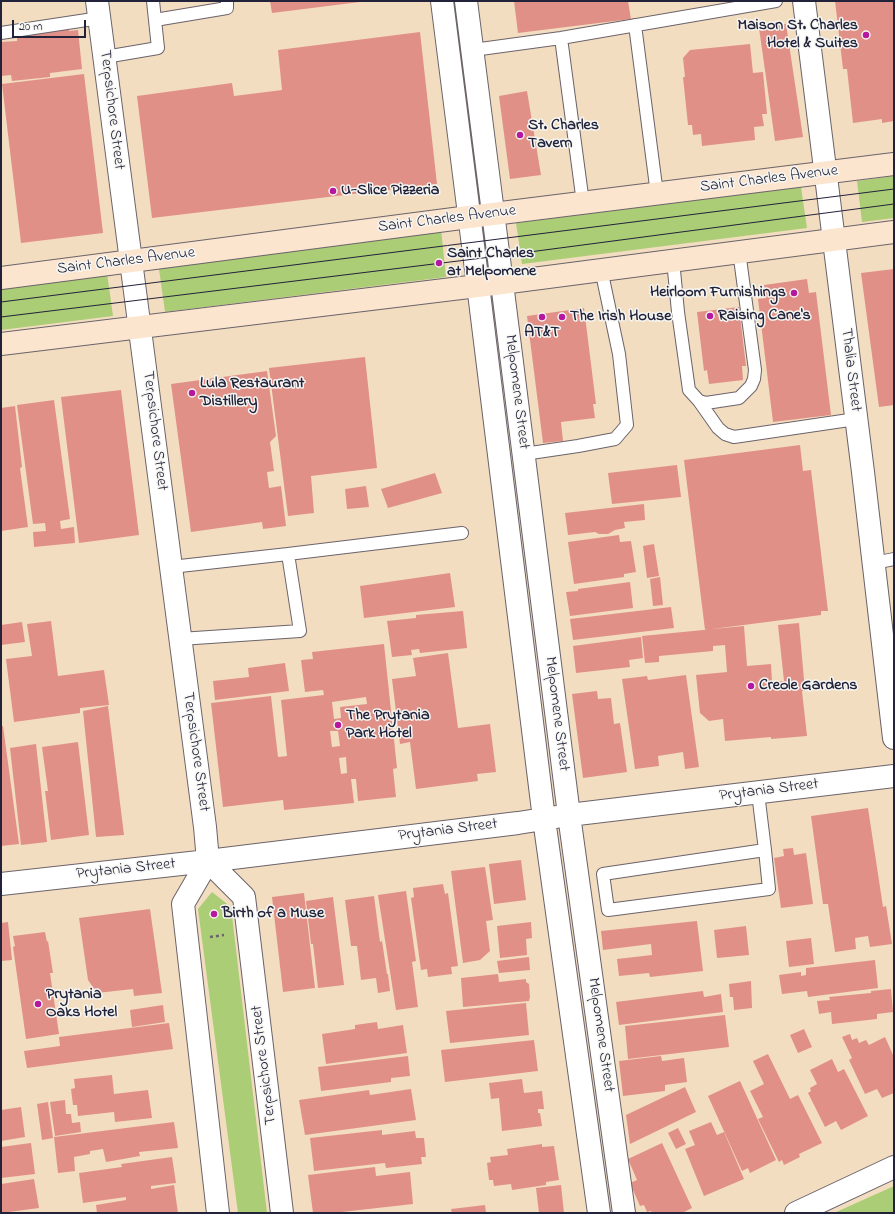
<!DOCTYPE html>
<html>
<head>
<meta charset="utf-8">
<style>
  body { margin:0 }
  #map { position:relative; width:895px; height:1214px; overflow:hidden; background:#f3ddc0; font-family:"Indie Flower",sans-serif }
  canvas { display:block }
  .frame { position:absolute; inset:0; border:2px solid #22223b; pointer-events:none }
  .scale { position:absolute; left:12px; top:20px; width:74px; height:18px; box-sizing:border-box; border:2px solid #22223b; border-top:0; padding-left:5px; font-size:12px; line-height:14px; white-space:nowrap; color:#22223b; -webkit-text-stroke:3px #f6f6f2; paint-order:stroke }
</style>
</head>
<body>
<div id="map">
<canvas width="895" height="1214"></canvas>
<div class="frame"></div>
<div class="scale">20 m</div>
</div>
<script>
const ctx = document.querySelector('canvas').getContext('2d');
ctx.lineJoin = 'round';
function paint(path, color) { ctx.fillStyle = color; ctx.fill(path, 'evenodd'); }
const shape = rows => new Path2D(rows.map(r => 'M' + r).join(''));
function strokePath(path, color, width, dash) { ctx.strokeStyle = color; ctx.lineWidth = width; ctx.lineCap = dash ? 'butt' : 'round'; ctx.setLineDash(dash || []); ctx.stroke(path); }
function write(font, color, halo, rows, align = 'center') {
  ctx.font = font + ' "Indie Flower",sans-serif'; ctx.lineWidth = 3; ctx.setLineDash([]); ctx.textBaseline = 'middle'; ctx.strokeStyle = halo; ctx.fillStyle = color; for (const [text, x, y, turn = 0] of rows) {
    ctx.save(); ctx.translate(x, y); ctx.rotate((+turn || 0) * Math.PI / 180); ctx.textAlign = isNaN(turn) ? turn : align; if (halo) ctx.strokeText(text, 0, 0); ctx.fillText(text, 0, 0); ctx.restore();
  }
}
paint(shape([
  [894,176,894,218,862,222,857,181],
  [801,187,807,228,522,264,516,223],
  [441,229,446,277,165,312,159,269],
  [107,273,113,316,1,330,1,288],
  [212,892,231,907,267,1213,238,1213,198,909],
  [894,1186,894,1213,834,1213]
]), '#abcd75');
paint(shape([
  [270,1,360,1,360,2,272,13],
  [514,1,628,1,631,19,518,33],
  [835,1,894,1,894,121,882,123,882,119,853,123,847,69,843,69],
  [786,24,803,137,775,141,759,28],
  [69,29,69,31,78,30,82,69,50,73,50,77,12,81,11,75,1,76,1,42,17,41,17,35],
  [420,32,437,184,152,218,137,96,232,83,234,96,282,90,278,50],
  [750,44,753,73,763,72,767,114,762,114,764,126,754,127,755,140,702,146,701,134,693,135,692,125,688,125,683,77,685,77,683,58,690,50],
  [84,74,103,233,21,243,2,84],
  [527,91,541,175,510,179,499,96],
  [894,269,894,405,879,407,861,273],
  [807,279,809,293,816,292,831,415,773,422,758,299,766,298,764,285],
  [739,307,746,366,742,366,743,380,709,384,707,370,704,371,697,312],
  [584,308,596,404,593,404,595,418,561,422,563,441,543,443,527,316],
  [365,357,377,468,311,476,314,513,288,516,269,368],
  [267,371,276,436,270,442,274,471,267,472,269,488,281,486,286,526,263,529,262,522,191,532,171,384],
  [121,390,139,535,79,543,61,397],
  [54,400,70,519,60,521,61,529,74,527,75,543,34,547,33,532,46,531,45,523,33,524,17,405],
  [15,406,22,467,20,468,28,527,1,531,1,408],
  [800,445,803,471,811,470,828,611,821,611,821,615,705,630,684,460],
  [677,465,681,497,612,504,608,473],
  [435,473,442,493,388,508,381,489],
  [366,486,369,507,347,509,345,489],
  [644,504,645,520,624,522,625,528,615,530,608,534,599,534,595,532,568,535,565,513],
  [619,535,620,542,631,541,636,572,624,574,624,577,574,584,568,542],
  [654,544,659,576,647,578,643,546],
  [450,573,455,607,364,618,360,586],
  [660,577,663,605,653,606,650,579],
  [630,582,633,608,570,616,566,592,578,591,578,589],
  [671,607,674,628,573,640,570,619],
  [463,611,467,648,420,653,419,649,411,650,412,655,392,657,387,621,416,618,416,615],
  [51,621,58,676,104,670,109,705,80,708,80,713,14,722,6,659,32,656,27,624],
  [22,622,25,642,1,645,1,625],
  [799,623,805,691,802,691,807,736,771,739,771,737,725,741,723,719,709,721,700,713,696,675,727,672,725,645,713,646,713,651,659,656,659,662,645,663,642,636,744,626,747,666,771,664,772,682,784,681,778,625],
  [641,637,643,658,629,660,630,667,576,673,573,646],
  [384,644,397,768,393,769,396,797,358,801,356,779,351,779,354,803,284,810,283,800,223,807,211,703,271,696,278,757,287,756,281,700,324,695,323,690,305,692,301,660,313,659,312,652],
  [366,697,367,704,340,707,341,718,334,719,332,702],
  [330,731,338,731,340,746,332,747],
  [346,757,347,773,341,774,339,758],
  [448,653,458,728,490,724,496,772,477,774,478,781,416,789,410,742,400,744,392,679,416,676,413,658],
  [285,663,289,691,215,700,213,681,249,677,248,668],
  [686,675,699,767,685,769,683,752,658,756,659,766,635,769,622,679,647,676,648,680],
  [597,691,598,699,611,698,614,724,620,723,627,772,583,778,572,694],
  [108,706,124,835,96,837,83,711],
  [1,726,3,726,19,844,1,846],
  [78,742,89,835,51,840,45,791,48,791,42,747],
  [36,744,47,842,21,845,10,748],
  [868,808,883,907,886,906,892,944,870,947,868,936,855,938,856,949,835,952,828,904,823,904,811,816],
  [793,848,794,855,806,853,813,904,781,908,774,858,784,856,783,849],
  [521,860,526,900,494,904,489,864],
  [485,867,493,920,486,921,490,951,480,960,463,963,451,871],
  [443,884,445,894,448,893,458,966,451,967,452,974,428,977,427,969,421,970,411,898,414,897,413,888],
  [406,891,416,961,412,962,418,1007,396,1010,378,895],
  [304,893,315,988,283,992,272,897],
  [374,896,380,942,382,941,387,974,388,974,390,991,378,993,376,978,361,980,357,946,351,946,345,900],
  [333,897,344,985,318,988,313,944,311,944,306,901],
  [150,909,162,993,134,996,133,989,97,993,88,980,79,918],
  [697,921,703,971,650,977,649,973,619,976,617,959,652,955,651,944,603,950,601,931],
  [8,922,12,960,1,961,1,923],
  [531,922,532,938,526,939,527,955,500,958,497,926],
  [746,926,749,955,717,958,714,930],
  [45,932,47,942,48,941,53,973,50,973,59,1034,26,1039,13,947,15,946,13,936],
  [811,938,814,964,789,967,786,941],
  [529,957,530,970,499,973,497,961],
  [875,960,878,988,808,997,807,991,782,994,779,975,801,972,801,976,806,975,806,968],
  [498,974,499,982,526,979,526,982,529,984,530,997,529,1001,463,1007,461,978],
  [751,981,752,1008,734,1010,733,997,730,997,729,984],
  [891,989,893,1012,877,1014,877,1019,832,1024,831,1012,819,1014,817,1001,830,1000,829,997,871,993,871,991],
  [703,991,704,997,721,994,723,1012,619,1025,616,1002],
  [526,1003,529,1035,450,1043,446,1011],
  [163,1005,165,1022,132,1027,130,1010],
  [725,1015,729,1047,628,1059,625,1026],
  [377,1022,378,1029,403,1025,407,1053,326,1064,322,1034,355,1029,355,1025],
  [169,1023,173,1049,27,1068,24,1051,60,1046,59,1037],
  [804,1029,812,1047,798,1053,790,1035],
  [850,1034,852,1040,857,1038,859,1043,866,1040,869,1045,885,1037,894,1057,894,1093,882,1098,877,1089,865,1094,849,1060,852,1058,842,1037],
  [534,1040,538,1071,445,1082,441,1050],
  [768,1054,790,1099,798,1095,822,1143,799,1154,800,1157,784,1165,782,1160,779,1162,758,1119,763,1117,750,1091,764,1084,753,1061],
  [408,1056,410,1076,391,1078,391,1082,321,1091,318,1067],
  [661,1056,662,1061,684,1058,687,1082,665,1085,665,1091,623,1096,619,1061],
  [832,1059,838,1072,844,1069,868,1116,841,1130,836,1121,825,1127,808,1093,811,1091,810,1088,817,1084,810,1070],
  [112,1075,114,1094,148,1090,152,1118,115,1122,114,1112,78,1116,77,1105,73,1105,71,1089,75,1088,74,1079],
  [522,1079,524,1093,542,1091,544,1109,538,1109,538,1113,540,1113,542,1126,502,1131,499,1098,491,1099,489,1083],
  [740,1081,776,1160,750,1173,748,1168,742,1171,708,1096],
  [685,1087,696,1112,630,1144,626,1115],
  [411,1089,416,1120,305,1135,299,1100,369,1090,370,1095],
  [65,1100,66,1114,71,1114,72,1123,80,1122,81,1132,55,1136,50,1102],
  [48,1102,53,1138,42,1140,37,1104],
  [21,1107,25,1137,1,1141,1,1110],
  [174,1122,178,1148,139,1152,140,1156,106,1162,103,1149,90,1151,90,1154,74,1157,75,1171,58,1173,54,1137],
  [711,1122,717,1135,724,1132,744,1179,704,1196,685,1149,695,1145,689,1131],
  [678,1128,686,1144,676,1149,668,1133],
  [382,1130,382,1135,415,1131,416,1138,424,1138,426,1157,421,1157,422,1164,386,1168,385,1163,314,1171,310,1138],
  [31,1143,35,1174,1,1178,1,1147],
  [662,1143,692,1208,682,1213,652,1213,651,1211,647,1212,644,1205,640,1206,630,1183,637,1180,628,1159],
  [542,1144,542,1147,554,1146,559,1180,546,1182,546,1185,512,1190,511,1184,494,1186,493,1180,489,1180,487,1163,491,1162,490,1157,508,1155,507,1149],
  [172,1157,176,1183,151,1186,151,1189,174,1185,178,1213,97,1213,96,1205,126,1200,126,1197,83,1203,79,1173,122,1167,121,1164],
  [375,1167,376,1176,410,1172,413,1204,333,1213,313,1213,308,1175],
  [34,1179,39,1208,1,1213,1,1184],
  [561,1185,564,1213,539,1213,536,1188],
  [485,1205,486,1213,452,1213,451,1209]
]), '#e19088');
const service = shape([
  [153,1,155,20],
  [635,25,657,194],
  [1,33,100,18],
  [561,38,583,203],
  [473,50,561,38,776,1],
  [105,57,158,48,155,20,227,8,227,1],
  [673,260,678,312,689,390,699,401,706,403,739,398,751,386,754,379,755,370,739,251],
  [699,401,718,428,725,434,734,437,856,419],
  [524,454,578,446,615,439,627,425,619,354,601,269],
  [288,554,462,533],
  [874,563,894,559],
  [171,567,288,554,300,631,180,639],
  [758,793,765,850,603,874,608,910,769,889,765,850]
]);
const minor = shape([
  [97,1,205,827,208,861,183,904,218,1213],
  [804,1,863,472,894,738],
  [502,283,569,815,624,1213],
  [478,285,544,819,599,1213],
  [208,861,244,897,282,1213],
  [1,884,208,861,518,823,569,815,894,776],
  [796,1213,894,1167]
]);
const tertiary = shape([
  [442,1,478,285],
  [466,1,502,283]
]);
const secondary = shape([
  [1,278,469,217,894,164],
  [1,344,502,283,894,232]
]);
strokePath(service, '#6b636a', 14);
strokePath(minor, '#6b636a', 24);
strokePath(tertiary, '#6b636a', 24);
strokePath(secondary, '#6b636a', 24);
strokePath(shape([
  [210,937,224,935]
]), '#6b636a', 2.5, [3, 3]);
strokePath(service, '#fff', 12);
strokePath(minor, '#fff', 22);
strokePath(tertiary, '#fff', 22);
strokePath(secondary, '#fbe5cf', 22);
strokePath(shape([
  [1,302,894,189],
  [1,317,499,256,894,204]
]), '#22223b', 1);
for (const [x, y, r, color] of [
  [866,35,4,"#b5179e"],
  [520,135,4,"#b5179e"],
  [333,191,4,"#b5179e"],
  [439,263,4,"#b5179e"],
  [794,293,4,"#b5179e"],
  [710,316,4,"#b5179e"],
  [542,317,4,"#b5179e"],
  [562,317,4,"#b5179e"],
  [192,393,4,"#b5179e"],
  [751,686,4,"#b5179e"],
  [338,725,4,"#b5179e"],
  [214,914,4,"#b5179e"],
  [38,1004,4,"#b5179e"]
]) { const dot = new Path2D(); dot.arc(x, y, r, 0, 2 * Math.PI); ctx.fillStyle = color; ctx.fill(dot); strokePath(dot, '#f6f6f2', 1.5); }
write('bold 16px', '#22223b', '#f6f6f2', [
  ["Maison St. Charles",858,26,"right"],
  ["Hotel & Suites",858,44,"right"],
  ["St. Charles",528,126],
  ["Tavern",528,144],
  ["U-Slice Pizzeria",341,191],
  ["Saint Charles",447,254],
  ["at Melpomene",447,272],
  ["Heirloom Furnishings",786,293,"right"],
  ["Raising Cane's",718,316],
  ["The Irish House",570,317],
  ["AT&T",542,333,"center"],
  ["Lula Restaurant",200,384],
  ["Distillery",200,402],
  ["Creole Gardens",759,686],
  ["The Prytania",346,716],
  ["Park Hotel",346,734],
  ["Birth of a Muse",222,914],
  ["Prytania",46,995],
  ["Oaks Hotel",46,1013]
], 'left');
write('16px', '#22223b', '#f6f6f2', [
  ["Terpsichore Street",111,110,83],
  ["Saint Charles Avenue",769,180,-7],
  ["Saint Charles Avenue",447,220,-7],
  ["Saint Charles Avenue",126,262,-7],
  ["Thalia Street",850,370,83],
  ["Melpomene Street",516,392,83],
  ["Terpsichore Street",154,431,83],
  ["Melpomene Street",556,714,83],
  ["Terpsichore Street",195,752,82],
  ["Prytania Street",769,791,-7],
  ["Prytania Street",448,831,-7],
  ["Prytania Street",126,870,-6],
  ["Melpomene Street",600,1035,82],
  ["Terpsichore Street",265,1065,-97]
]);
</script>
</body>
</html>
